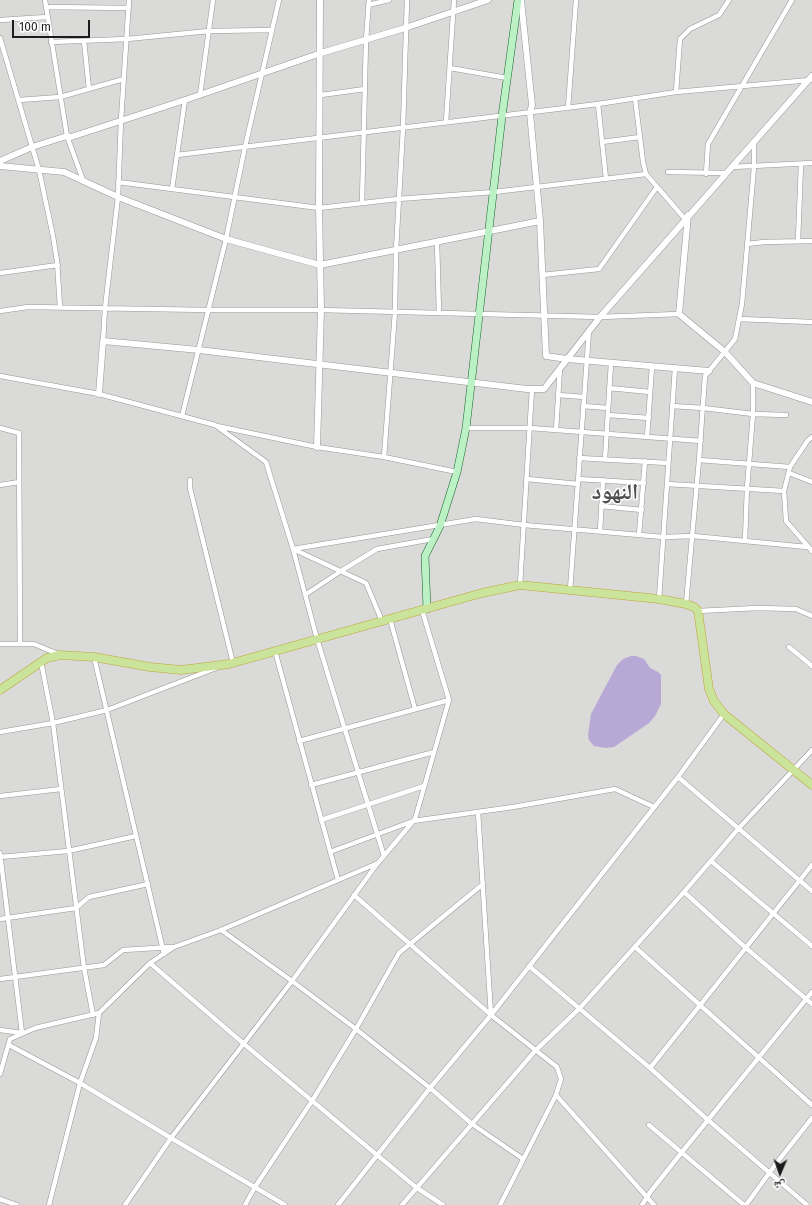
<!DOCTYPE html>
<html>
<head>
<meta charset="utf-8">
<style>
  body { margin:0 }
  #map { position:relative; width:812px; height:1205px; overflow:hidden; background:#e5ece3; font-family:"Fira Sans","Noto Naskh Arabic",sans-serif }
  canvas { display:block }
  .north { position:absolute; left:760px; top:1153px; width:40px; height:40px; -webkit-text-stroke:3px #fff; paint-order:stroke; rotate:182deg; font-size:11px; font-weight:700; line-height:16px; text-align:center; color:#1c1c1c }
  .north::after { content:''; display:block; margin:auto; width:14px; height:18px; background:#1c1c1c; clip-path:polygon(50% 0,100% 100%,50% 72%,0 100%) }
  .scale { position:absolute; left:12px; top:20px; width:78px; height:18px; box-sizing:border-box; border:2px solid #1c1c1c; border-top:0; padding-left:5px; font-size:12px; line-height:14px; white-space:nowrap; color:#1c1c1c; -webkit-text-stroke:3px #fff; paint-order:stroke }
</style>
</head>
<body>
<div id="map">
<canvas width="812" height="1205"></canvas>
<div class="north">ش</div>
<div class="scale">100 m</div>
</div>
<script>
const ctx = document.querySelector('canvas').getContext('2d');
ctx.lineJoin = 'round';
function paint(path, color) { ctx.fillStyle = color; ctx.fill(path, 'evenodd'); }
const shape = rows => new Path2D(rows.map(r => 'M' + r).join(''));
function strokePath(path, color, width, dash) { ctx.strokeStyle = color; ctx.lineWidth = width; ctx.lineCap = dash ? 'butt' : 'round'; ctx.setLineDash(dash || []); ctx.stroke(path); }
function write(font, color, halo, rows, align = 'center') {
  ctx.font = font + ' "Fira Sans","Noto Naskh Arabic",sans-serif'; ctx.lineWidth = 3; ctx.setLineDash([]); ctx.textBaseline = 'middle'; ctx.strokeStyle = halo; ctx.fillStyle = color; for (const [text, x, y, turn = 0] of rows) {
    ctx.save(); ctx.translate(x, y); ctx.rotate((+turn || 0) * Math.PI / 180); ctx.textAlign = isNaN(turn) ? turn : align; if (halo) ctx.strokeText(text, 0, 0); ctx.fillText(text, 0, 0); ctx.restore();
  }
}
paint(shape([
  [0,0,812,0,812,1205,0,1205]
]), '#dadad9');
paint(shape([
  [631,656,636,656,644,659,650,668,658,672,661,675,661,704,655,716,649,723,614,747,606,748,594,746,589,740,588,736,591,714,617,665,623,659]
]), '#b8a8d5');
const minor = shape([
  [45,0,67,136,83,180],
  [368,5,389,0],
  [46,7,129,8],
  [0,20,47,17],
  [0,38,39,170,53,236,57,261,60,307],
  [84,41,89,89],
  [51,42,127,39,209,31,272,30],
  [450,68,507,78],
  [676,92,680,39,690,29,719,15,729,0],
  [200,95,213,0],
  [321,95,365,89],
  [635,98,643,162,646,174,685,219],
  [19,100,60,97,124,79],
  [598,104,606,179],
  [568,108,576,0],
  [446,122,454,0],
  [602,142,640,137],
  [177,155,598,104,676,92,810,80],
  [732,167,812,163],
  [668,172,726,173],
  [706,174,708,144,792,0],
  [118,182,319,208,398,199,494,192,646,174],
  [172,189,185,100],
  [362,203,366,40,369,0],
  [798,240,801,164],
  [437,241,439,313],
  [747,244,764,242,812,241],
  [0,273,58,265],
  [542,275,599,269,657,187],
  [0,311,28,307,209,310,321,310,600,317,679,314],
  [739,319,812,322],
  [103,341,105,308,118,197,121,120,129,0],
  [0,376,99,394,215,425,266,462,293,549,366,583,382,621],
  [609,388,650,392],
  [558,395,584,397],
  [583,406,608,408],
  [672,406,703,408,753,414,786,415],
  [608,415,649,418],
  [182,416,226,239,245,147,279,0],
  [217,426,317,447,384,457,457,472],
  [0,428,19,433,20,644],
  [466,428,530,428,701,441],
  [556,430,560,368],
  [647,437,652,366],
  [812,437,808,440,790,467,784,491,786,521,812,551],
  [384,457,395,312,396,250,403,128,407,0],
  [579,458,668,463],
  [605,459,611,363],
  [699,460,790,467],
  [789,473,812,482],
  [527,479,578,484],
  [578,479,644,483],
  [190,480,190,488,233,663],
  [667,484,784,491],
  [0,485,19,482],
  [601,506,642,510],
  [600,531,603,480],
  [639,535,645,461],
  [745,541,747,488,753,414,753,383],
  [520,585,532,389],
  [570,590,589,331],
  [305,595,341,571,377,549,433,539],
  [659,599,675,368],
  [686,604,699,460,705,376,735,339,742,304,754,167,754,142],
  [698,611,757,608,796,609,812,616],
  [390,619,415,709],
  [0,644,34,644,58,654],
  [789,647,812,666],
  [275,651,338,880],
  [94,657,164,954],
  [41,662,53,723,84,968,93,1015],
  [0,732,53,723,107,710,216,668],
  [299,741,449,700],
  [678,777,812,891],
  [311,785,434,752],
  [0,796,61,789],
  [478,812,491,1015,557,1067,561,1079,556,1095,500,1205],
  [321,820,424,786],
  [330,852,413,821,513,807,615,789,654,807],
  [0,853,22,1033,0,1030],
  [384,856,317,639,293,549,476,519,524,525,663,537,693,536,807,547],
  [0,857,68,851,136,836],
  [711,861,812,946],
  [684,892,746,948,812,1004],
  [354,895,491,1015],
  [0,919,76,908,89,897,148,884],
  [221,930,292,981,356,1029,430,1088,472,1124,523,1159],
  [635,947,812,1105],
  [150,963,244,1044,377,1155,417,1188,443,1205],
  [529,966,650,1068,708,1120,807,1205],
  [0,979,104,965,123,950,172,947],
  [9,1045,80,1083,171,1138,285,1205],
  [650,1068,812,865],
  [0,1074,10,1039,35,1028,99,1013,150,963,174,947,221,930,378,863,415,819,449,700,422,610],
  [556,1095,654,1205],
  [649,1125,744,1205],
  [0,1199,17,1205],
  [49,1205,80,1083,96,1038,99,1013],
  [125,1205,171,1138,292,981,377,864],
  [245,1205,255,1187,312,1101,356,1029,399,953,483,884],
  [338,1205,430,1088,491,1015,678,777,724,714],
  [402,1205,535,1051,579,1009,684,892,739,828,812,750],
  [642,1205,651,1191,682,1152,812,992],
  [746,1205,775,1165,812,1118]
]);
const tertiary = shape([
  [521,0,532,105,530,113,540,221,546,356,567,359,709,371],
  [0,161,32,147,67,136,71,137,188,99,321,53,405,28,488,0],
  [0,166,64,172,118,197,226,239,320,265,540,221],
  [688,215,679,314,725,352,753,383,812,402],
  [99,394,103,341,199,350,527,389,544,389,600,317,812,76],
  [317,447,321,310,319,208,320,0]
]);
const secondary = shape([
  [427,609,425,556,440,526,457,472,466,428,502,116,518,0]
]);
const trunk = shape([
  [0,690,41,662,47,658,60,655,94,657,150,667,181,670,229,664,482,593,520,585,659,599,686,604,694,607,698,611,709,689,714,701,724,714,812,785]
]);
strokePath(minor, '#969696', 5.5);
strokePath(tertiary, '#969696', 7);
strokePath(secondary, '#126425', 8);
strokePath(trunk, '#c1a439', 9);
strokePath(minor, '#fff', 4.5);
strokePath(tertiary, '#fff', 6);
strokePath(secondary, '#bcf1c6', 7);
strokePath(trunk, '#cbe49c', 8);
write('bold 22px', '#4f4f4f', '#fff', [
  ["النهود",615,493]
]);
</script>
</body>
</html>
